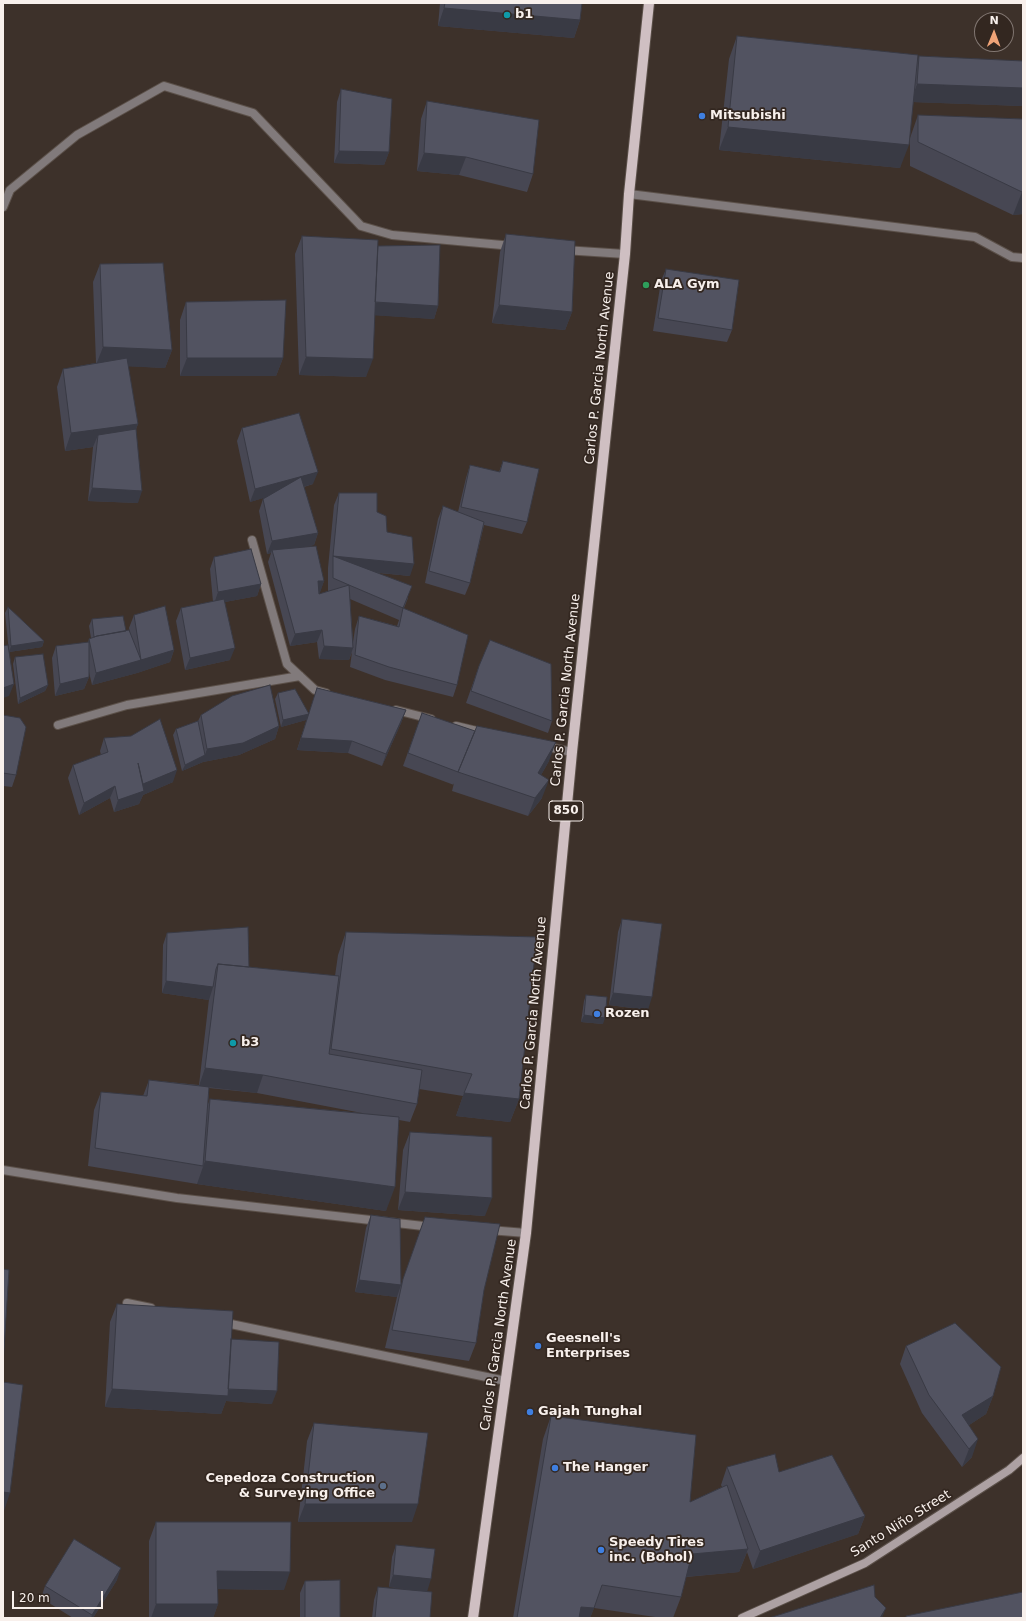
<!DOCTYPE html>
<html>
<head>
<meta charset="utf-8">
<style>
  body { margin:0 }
  #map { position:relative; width:1026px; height:1621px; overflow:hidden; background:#3d312a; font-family:"DejaVu Sans",sans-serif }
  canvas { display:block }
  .frame { position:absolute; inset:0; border:4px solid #f8f0ec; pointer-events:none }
  .north { position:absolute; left:974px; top:12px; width:40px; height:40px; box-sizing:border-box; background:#332720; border:1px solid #827772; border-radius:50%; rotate:1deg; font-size:11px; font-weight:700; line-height:16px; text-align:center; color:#f8f0ec }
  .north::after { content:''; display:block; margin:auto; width:14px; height:18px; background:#efa377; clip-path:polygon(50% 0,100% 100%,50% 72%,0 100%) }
  .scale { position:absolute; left:12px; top:1591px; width:91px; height:18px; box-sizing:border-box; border:2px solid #f8f0ec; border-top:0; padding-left:5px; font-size:12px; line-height:14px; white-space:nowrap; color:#f8f0ec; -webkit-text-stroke:3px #332720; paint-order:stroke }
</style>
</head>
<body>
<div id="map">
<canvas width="1026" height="1621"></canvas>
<div class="frame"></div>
<div class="north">N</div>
<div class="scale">20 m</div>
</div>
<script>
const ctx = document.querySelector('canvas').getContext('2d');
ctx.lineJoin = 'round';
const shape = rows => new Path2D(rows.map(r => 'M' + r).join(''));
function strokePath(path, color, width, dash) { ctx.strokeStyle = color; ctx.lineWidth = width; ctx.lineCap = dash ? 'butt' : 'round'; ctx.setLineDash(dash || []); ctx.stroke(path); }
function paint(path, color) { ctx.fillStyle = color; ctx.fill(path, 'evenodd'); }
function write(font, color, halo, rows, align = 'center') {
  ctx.font = font + ' "DejaVu Sans",sans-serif'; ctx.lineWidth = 3.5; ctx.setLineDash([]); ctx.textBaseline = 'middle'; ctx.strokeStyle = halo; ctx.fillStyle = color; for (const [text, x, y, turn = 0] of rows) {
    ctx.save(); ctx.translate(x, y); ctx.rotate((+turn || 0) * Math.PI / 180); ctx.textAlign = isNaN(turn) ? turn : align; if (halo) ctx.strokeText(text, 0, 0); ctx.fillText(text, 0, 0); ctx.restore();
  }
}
const street = shape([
  [629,194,975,237,1012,257,1023,258],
  [3,207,10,190,77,135,164,86,253,113,361,226,392,235,513,246],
  [564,250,625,254],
  [252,540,287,664,315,690,326,693],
  [396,710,431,719],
  [58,725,127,705,300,676],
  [456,726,485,733],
  [544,746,572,752],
  [3,1170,177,1198,432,1227],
  [489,1230,526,1233],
  [127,1303,151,1308],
  [221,1322,506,1381]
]);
const secondary = shape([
  [742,1618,865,1563,1009,1470,1023,1458]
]);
const primary = shape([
  [473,1618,526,1233,572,752,625,254,629,194,649,3]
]);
strokePath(street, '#5b5049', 10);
strokePath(secondary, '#5b5049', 10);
strokePath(primary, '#5b5049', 12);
strokePath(street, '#817a7b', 8);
strokePath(secondary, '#ada1a3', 8);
strokePath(primary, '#cfbfc2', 10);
paint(shape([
  [440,3,582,3,580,20,574,38,438,26],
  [737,36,918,60,919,56,1023,61,1023,106,913,102,900,168,719,150,729,59],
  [341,89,389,152,384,165,334,163,337,102],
  [427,101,533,174,527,192,459,175,417,171,421,119],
  [918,115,1023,119,1023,214,1013,215,910,166,910,138],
  [506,234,572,312,565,330,492,323,500,252],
  [302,236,378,246,438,306,434,319,375,315,366,377,299,375,295,254],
  [100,264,172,350,165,368,128,366,138,424,136,429,138,503,88,501,93,447,65,451,57,387,63,369,96,363,93,282],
  [666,269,732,330,727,342,653,331,661,281],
  [186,302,283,358,276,376,180,376,180,320],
  [242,428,313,484,304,487,318,533,314,545,304,547,324,581,319,594,328,591,328,568,334,505,339,493,377,512,410,576,379,573,408,598,404,608,457,685,453,697,385,680,350,667,352,652,349,660,319,659,317,642,290,646,268,562,271,553,267,554,259,511,263,499,266,497,250,502,237,441],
  [350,599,399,620,397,626,359,616,355,629,353,642],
  [503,461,527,522,522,534,484,525,470,583,465,595,425,583,438,519,443,506,458,512,466,478,470,465,499,472],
  [214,557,261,584,257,596,225,602,230,660,185,670,176,621,181,608,213,602,210,569],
  [8,607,44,641,42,647,9,652,5,613],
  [134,615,174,650,170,662,137,673,92,685,89,672,89,677,84,689,55,696,52,658,56,646,88,643,89,639,91,638,89,626,92,619,130,632,129,628],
  [15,657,48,685,45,691,18,704,13,664],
  [479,666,552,721,548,733,466,703],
  [317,688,406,710,401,723,382,766,348,753,297,750,307,718,306,720,281,727,275,699,278,693,309,714],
  [422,713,549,761,541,775,542,798,528,816,452,791,454,783,454,785,403,766],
  [3,715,16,775,12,787,3,786],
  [201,715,279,726,275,739,239,755,203,762,182,771,173,735,176,729,198,721],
  [104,738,173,782,143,795,139,804,114,812,110,798,79,815,68,778,73,765,101,755,100,751],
  [622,919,648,1010,609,1005,618,932],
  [346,932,519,1099,510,1122,456,1116,463,1096,419,1089,417,1104,410,1122,399,1120,386,1211,197,1184,88,1166,94,1110,101,1092,143,1096,149,1080,199,1085,209,999,209,1000,162,993,163,945,167,933,249,967,335,976,338,955],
  [209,1088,257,1093,362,1113,210,1099,208,1104],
  [586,995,603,1024,581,1022,584,1001],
  [410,1132,485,1216,398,1210,403,1150],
  [371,1215,401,1285,425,1217,484,1290,476,1343,469,1361,385,1348,397,1297,355,1292,366,1228],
  [117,1304,231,1339,272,1404,226,1401,221,1414,105,1407,110,1322],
  [906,1346,993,1396,986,1414,969,1425,972,1457,962,1467,922,1413,900,1364],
  [551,1416,690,1502,722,1487,721,1485,727,1467,779,1472,865,1516,858,1534,753,1569,747,1552,739,1572,686,1577,681,1597,673,1618,662,1618,594,1608,590,1618,513,1618,543,1439],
  [314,1423,412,1522,298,1522,307,1441],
  [156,1522,284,1590,218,1589,218,1604,213,1618,149,1618,149,1541],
  [396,1545,427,1591,430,1618,372,1618,374,1600,378,1587,418,1591,389,1587,392,1557],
  [117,1580,93,1618,73,1618,41,1598,45,1586],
  [305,1581,340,1618,300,1618,300,1593]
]), '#474753');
paint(shape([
  [444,8,580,20,574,38,438,26],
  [917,84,1023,88,1023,106,911,102],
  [728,127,909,145,900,168,719,150],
  [339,151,389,152,384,165,334,163],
  [424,153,466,157,459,175,417,171],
  [1022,192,1023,192,1023,214,1013,215],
  [374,302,438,306,434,319,369,315],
  [499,305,572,312,565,330,492,323],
  [103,347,172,350,165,368,96,365],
  [306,357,373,359,366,377,299,375],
  [187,358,283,358,276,376,180,376],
  [138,424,131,442,98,435,93,447,65,451,71,433],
  [318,472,313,484,250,502,255,489],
  [92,488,142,491,138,503,88,501],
  [318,533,314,545,273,553,272,550,271,553,267,554,272,541],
  [333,556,414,564,410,576,333,568],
  [318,581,324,581,320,593,314,594],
  [261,584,257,596,214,604,218,592],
  [322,630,317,642,290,646,295,634],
  [44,641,42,647,9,652,11,646],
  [324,646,353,648,349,660,319,659],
  [235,648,230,660,185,670,190,658],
  [174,650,170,662,137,673,92,685,96,673],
  [89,677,84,689,55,696,60,684],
  [14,684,9,696,3,698,3,688],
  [48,685,45,691,18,704,20,698],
  [406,710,401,723,382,766,386,754],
  [309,714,306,720,281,727,283,720],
  [279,726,275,739,239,755,203,762,182,771,185,765,205,755,207,749],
  [301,738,352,741,348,753,297,750],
  [556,742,549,761,532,791,538,773],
  [177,770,173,782,143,795,139,804,114,812,118,800,140,792,143,784],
  [549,780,542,798,528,816,535,798],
  [115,786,110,798,79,815,84,803],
  [166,981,213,987,209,1000,162,993],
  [613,993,652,997,648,1010,609,1005],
  [584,1015,605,1018,603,1024,581,1022],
  [205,1068,263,1075,257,1093,199,1086],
  [464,1093,519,1099,510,1122,456,1116],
  [205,1161,395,1187,386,1211,197,1184],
  [405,1192,492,1198,485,1216,398,1210],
  [359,1280,401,1285,397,1297,355,1292],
  [226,1388,277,1391,272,1404,226,1401,221,1414,105,1407,112,1389],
  [993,1396,986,1414,957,1433,962,1415],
  [978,1439,972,1457,962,1467,969,1449],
  [3,1492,10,1493,4,1511,3,1511],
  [305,1504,418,1504,412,1522,298,1522],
  [865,1516,858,1534,753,1569,760,1551],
  [748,1549,739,1572,684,1577,692,1554],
  [121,1568,117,1580,93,1618,91,1618,92,1615],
  [217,1571,290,1572,284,1590,211,1589],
  [393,1575,431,1579,427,1592,389,1587],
  [156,1604,218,1604,213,1618,151,1618],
  [581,1607,594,1608,590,1618,577,1618],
  [886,1608,882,1618,880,1618]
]), '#393a44');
const building = shape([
  [445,3,582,3,580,20,444,8,445,3],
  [737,36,918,55,909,145,728,127,737,36],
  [919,56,1023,61,1023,88,917,84,919,56],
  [341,89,392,99,389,152,339,151,341,89],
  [427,101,539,120,533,174,466,157,424,153,427,101],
  [918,115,1023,119,1023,192,1022,192,918,142,918,115],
  [506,234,575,241,572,312,499,305,506,234],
  [302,236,378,240,373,359,306,357,302,236],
  [440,245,438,306,375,302,378,246,440,245],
  [163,263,172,350,103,347,100,264,163,263],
  [666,269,739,280,732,330,658,318,666,269],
  [286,300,283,358,187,358,186,302,286,300],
  [127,358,138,424,71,433,63,369,127,358],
  [299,413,318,472,255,489,242,428,299,413],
  [136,429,142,491,92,488,98,435,136,429],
  [503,461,539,469,527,522,461,507,470,465,500,472,503,461],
  [301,477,318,533,272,541,263,499,301,477],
  [339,493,377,493,377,512,386,516,387,532,412,537,414,564,333,556,412,586,403,608,349,585,353,648,324,646,322,630,295,634,272,550,316,546,324,581,318,581,319,594,349,585,333,578,333,556,339,493],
  [443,506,484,522,470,583,429,571,443,506],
  [251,549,261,584,218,592,214,557,251,549],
  [224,599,235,648,190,658,181,608,224,599],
  [165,606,174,650,141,660,96,673,89,639,97,636,129,630,141,660,134,615,165,606],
  [8,607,25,623,44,641,11,646,8,607],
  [403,608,468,635,457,685,389,667,355,655,359,616,399,627,403,608],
  [123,616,126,631,97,636,94,637,92,619,123,616],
  [490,640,551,664,552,721,471,691,479,666,490,640],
  [89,642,89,677,60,684,56,646,89,642],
  [8,645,14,684,3,688,3,646,8,645],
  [43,654,48,685,20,698,15,657,43,654],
  [270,685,279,726,243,743,207,749,201,715,232,696,270,685],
  [317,688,406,710,386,754,352,741,301,738,317,688],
  [295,689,309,714,283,720,278,693,295,689],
  [422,713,475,731,458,772,408,753,422,713],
  [3,715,20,718,26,727,16,775,3,773,3,715],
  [160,719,177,770,143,784,138,763,144,791,118,800,115,786,84,803,73,765,108,752,104,738,131,736,160,719],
  [198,721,205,755,185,765,176,729,198,721],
  [477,726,556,742,538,773,549,780,535,798,458,772,477,726],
  [622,919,662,924,652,997,613,993,622,919],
  [248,927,249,967,218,964,216,969,213,987,166,981,167,933,248,927],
  [346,932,537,937,519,1099,464,1093,472,1074,331,1049,346,932],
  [218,964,339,976,329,1054,422,1070,417,1104,263,1075,205,1068,218,964],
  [586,995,607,997,605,1018,584,1015,586,995],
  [149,1080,209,1087,203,1166,95,1148,101,1092,147,1096,149,1080],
  [210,1099,399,1117,395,1187,205,1161,210,1099],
  [410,1132,492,1137,492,1198,405,1192,410,1132],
  [371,1215,400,1219,401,1285,359,1280,371,1215],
  [425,1217,500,1224,484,1290,476,1343,392,1330,403,1279,425,1217],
  [3,1269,9,1270,3,1365,3,1269],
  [117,1304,233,1311,228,1396,112,1389,117,1304],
  [955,1323,1001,1367,993,1396,962,1415,978,1439,969,1449,929,1395,906,1346,955,1323],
  [231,1339,279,1342,277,1391,228,1389,231,1339],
  [3,1382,23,1385,10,1493,3,1492,3,1382],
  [551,1416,696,1435,690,1502,727,1485,748,1549,692,1554,681,1597,602,1585,594,1608,581,1607,579,1618,517,1618,551,1416],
  [314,1423,428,1433,418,1504,305,1504,314,1423],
  [775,1454,779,1472,832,1455,865,1516,760,1551,727,1467,775,1454],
  [156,1522,291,1522,290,1572,217,1571,218,1604,156,1604,156,1522],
  [74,1539,121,1568,92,1615,45,1586,74,1539],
  [396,1545,435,1549,431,1579,393,1575,396,1545],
  [340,1580,340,1618,305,1618,305,1581,340,1580],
  [874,1585,875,1597,886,1608,880,1618,769,1618,874,1585],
  [378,1587,432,1592,430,1618,375,1618,378,1587],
  [1023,1592,1023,1618,906,1618,906,1616,1023,1592]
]);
paint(building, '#525361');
strokePath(building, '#393a44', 1);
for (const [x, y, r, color] of [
  [507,15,4,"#0f9aa8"],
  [702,116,4,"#3f7fe0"],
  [646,285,4,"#2e9e5b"],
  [597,1014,4,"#3f7fe0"],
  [233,1043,4,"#0f9aa8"],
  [538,1346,4,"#3f7fe0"],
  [530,1412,4,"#3f7fe0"],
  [555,1468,4,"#3f7fe0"],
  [383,1486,4,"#5c6f8a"],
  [601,1550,4,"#3f7fe0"]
]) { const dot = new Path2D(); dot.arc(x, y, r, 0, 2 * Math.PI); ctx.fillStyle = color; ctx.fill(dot); strokePath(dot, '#332720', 1.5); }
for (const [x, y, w] of [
  [566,811,34]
]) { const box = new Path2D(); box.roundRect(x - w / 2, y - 10, w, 20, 3); ctx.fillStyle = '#332720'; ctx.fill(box); strokePath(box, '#f8f0ec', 1); }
write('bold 12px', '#f8f0ec', null, [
  ["850",566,811]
]);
write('bold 13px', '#f8f0ec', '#332720', [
  ["b1",515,15],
  ["Mitsubishi",710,116],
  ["ALA Gym",654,285],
  ["Rozen",605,1014],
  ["b3",241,1043],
  ["Geesnell's",546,1339],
  ["Enterprises",546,1354],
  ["Gajah Tunghal",538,1412],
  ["The Hanger",563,1468],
  ["Cepedoza Construction",375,1479,"right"],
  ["& Surveying Office",375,1494,"right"],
  ["Speedy Tires",609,1543],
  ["inc. (Bohol)",609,1558]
], 'left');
write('13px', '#f8f0ec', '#332720', [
  ["Carlos P. Garcia North Avenue",600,368,-84],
  ["Carlos P. Garcia North Avenue",566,690,-84],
  ["Carlos P. Garcia North Avenue",534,1013,-85],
  ["Carlos P. Garcia North Avenue",499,1335,-82],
  ["Santo Niño Street",901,1524,-32]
]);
</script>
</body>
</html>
